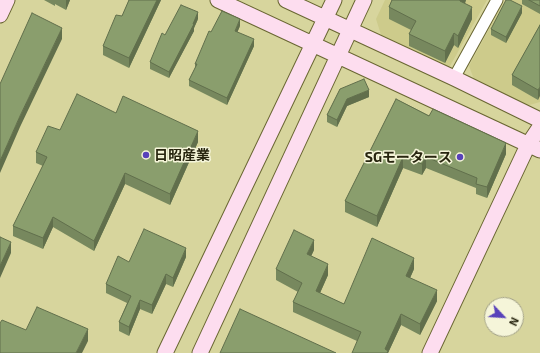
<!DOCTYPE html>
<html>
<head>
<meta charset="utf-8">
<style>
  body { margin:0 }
  #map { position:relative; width:540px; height:353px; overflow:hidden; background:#d7d59d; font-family:"Exo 2",sans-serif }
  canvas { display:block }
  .north { position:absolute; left:484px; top:297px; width:40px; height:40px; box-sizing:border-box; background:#f5f5d9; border:1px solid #a3a288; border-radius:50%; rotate:115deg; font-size:11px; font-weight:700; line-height:16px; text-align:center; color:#27250f }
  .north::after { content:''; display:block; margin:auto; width:14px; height:18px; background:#5842ba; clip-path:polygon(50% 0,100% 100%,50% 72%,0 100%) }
</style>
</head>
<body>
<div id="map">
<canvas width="540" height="353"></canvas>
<div class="north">N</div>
</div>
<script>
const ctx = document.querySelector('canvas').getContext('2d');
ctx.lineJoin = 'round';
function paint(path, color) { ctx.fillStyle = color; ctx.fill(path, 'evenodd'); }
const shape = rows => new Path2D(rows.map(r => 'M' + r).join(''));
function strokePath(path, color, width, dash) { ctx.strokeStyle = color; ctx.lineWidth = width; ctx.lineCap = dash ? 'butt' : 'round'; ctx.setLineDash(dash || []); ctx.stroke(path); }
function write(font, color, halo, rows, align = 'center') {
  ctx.font = font + ' "Exo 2","Noto Sans JP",sans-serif'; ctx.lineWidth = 3; ctx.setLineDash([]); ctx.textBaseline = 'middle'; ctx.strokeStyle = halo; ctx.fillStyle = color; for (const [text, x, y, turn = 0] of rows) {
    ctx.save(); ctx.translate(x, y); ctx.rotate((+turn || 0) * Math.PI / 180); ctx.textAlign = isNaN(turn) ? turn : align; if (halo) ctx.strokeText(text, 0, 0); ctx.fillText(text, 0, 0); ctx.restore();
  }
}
paint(shape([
  [385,0,487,0,450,66,441,68,383,41,376,19],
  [505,0,540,0,540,102,526,106,475,82,469,66]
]), '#cdcb8b');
const street = shape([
  [454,78,497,0]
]);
const secondary = shape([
  [218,0,540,150],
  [286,0,454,78,540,120],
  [0,15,7,0],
  [165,353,334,0],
  [200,353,364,0],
  [430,353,528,145,540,127]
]);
strokePath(street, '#696632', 13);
strokePath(secondary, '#696632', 17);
strokePath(street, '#fff', 11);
strokePath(secondary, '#fdddef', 15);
paint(shape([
  [44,0,70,0,66,10,55,4,55,6],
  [129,0,161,0,129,68,103,55,103,46,122,16],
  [392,0,466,0,465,4,472,19,458,48,454,45,445,63,409,46,409,34,411,30,389,19,389,7],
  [522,0,540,0,540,14,522,4],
  [522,13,506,43,491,35,491,29],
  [198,19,194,28,194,31,169,78,150,69,150,62],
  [540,25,538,100,512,85,512,75],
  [240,26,237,32,254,46,227,105,189,86,189,80,195,68,195,64],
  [340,89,369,97,347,106,337,127,327,122,327,115],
  [396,99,506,154,487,198,476,194,476,188,426,168,422,175,403,168,377,227,345,212,345,201],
  [116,113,198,142,170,205,125,184,94,251,53,227,43,249,13,236,13,226,43,166,36,163,36,152,60,130],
  [314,250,311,256,328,275,320,293,344,304,414,269,410,278,437,301,420,335,401,325,388,353,357,341,293,312,293,302,298,292,276,280,276,269],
  [186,257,173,287,166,284,152,314,140,309,129,336,119,331,119,322,127,303,106,293,106,284,129,262]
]), '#77885e');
paint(shape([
  [66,0,70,0,66,10],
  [157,0,161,0,129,68,129,58],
  [460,0,466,0,460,13],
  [522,6,522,13,506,43,506,37],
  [472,7,472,19,458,48,458,36],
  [198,12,198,19,194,28,194,31,169,78,169,72],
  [240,19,240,26,235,38,235,31],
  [62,28,62,39,20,127,0,173,0,161,20,116],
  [454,33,454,45,445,63,445,51],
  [254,39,254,46,227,105,227,98],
  [540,87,540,96,538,100,538,90],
  [369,90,369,97,347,106,337,127,337,120,347,99],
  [198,131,198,142,170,205,170,194],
  [506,143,506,154,487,198,487,187],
  [403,157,403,168,377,227,377,216],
  [426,157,426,168,422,175,422,164],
  [125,173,125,184,94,251,94,241],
  [53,217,53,227,43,249,43,238],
  [314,240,314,250,307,265,307,254],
  [11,242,11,253,0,278,0,266],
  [186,248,186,257,173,287,173,278],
  [414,258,414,269,406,287,406,276],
  [328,264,328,275,316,302,316,291],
  [166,274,166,284,152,314,152,305],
  [437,290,437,301,420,335,420,324],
  [140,300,140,309,129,336,129,327],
  [401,314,401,325,388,353,385,353,385,349],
  [88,329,88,341,82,353,76,353]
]), '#616f4c');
const building = shape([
  [129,0,157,0,129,58,103,46,116,15,122,16,129,0],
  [392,0,460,0,460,1,472,7,458,36,454,33,445,51,409,34,416,21,389,7,392,0],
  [506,0,510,0,522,6,506,37,491,29,506,0],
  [529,0,540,0,540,6,529,0],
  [181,5,198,12,193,24,194,24,169,72,150,62,162,33,165,35,181,5],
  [222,11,240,19,235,31,254,39,227,98,189,80,197,64,195,64,209,31,211,32,222,11],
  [32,13,62,28,20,116,0,161,0,84,32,13],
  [540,25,540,87,538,90,512,75,540,25],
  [364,79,369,90,347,99,337,120,327,115,340,89,364,79],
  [77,94,116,113,123,96,198,131,170,194,125,173,94,241,53,217,43,238,13,226,47,157,36,152,48,126,60,130,77,94],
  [396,99,429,116,433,109,506,143,487,187,476,184,477,178,426,157,422,164,403,157,377,216,345,201,396,99],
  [144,229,186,248,173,278,166,274,152,305,140,300,129,327,119,322,131,296,106,284,118,256,129,262,144,229],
  [294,230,314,240,307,254,328,264,316,291,344,304,372,238,414,258,406,276,437,290,420,324,401,314,385,349,388,351,387,353,352,353,361,332,293,302,302,283,276,269,294,230],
  [0,237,11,242,0,266,0,237],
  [37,307,88,329,76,353,0,353,0,323,2,320,26,330,37,307],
  [240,309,336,353,220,353,240,309]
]);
paint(building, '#8a9e6d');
strokePath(building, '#616f4c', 1);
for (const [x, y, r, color] of [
  [146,155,4,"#5842ba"],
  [460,157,4,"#5842ba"]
]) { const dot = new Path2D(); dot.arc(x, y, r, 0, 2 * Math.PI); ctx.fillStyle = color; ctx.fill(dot); strokePath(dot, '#f5f5d9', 1.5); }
write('bold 14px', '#27250f', '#f5f5d9', [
  ["日昭産業",154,155],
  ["SGモータース",452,157,"right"]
], 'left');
</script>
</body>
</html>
